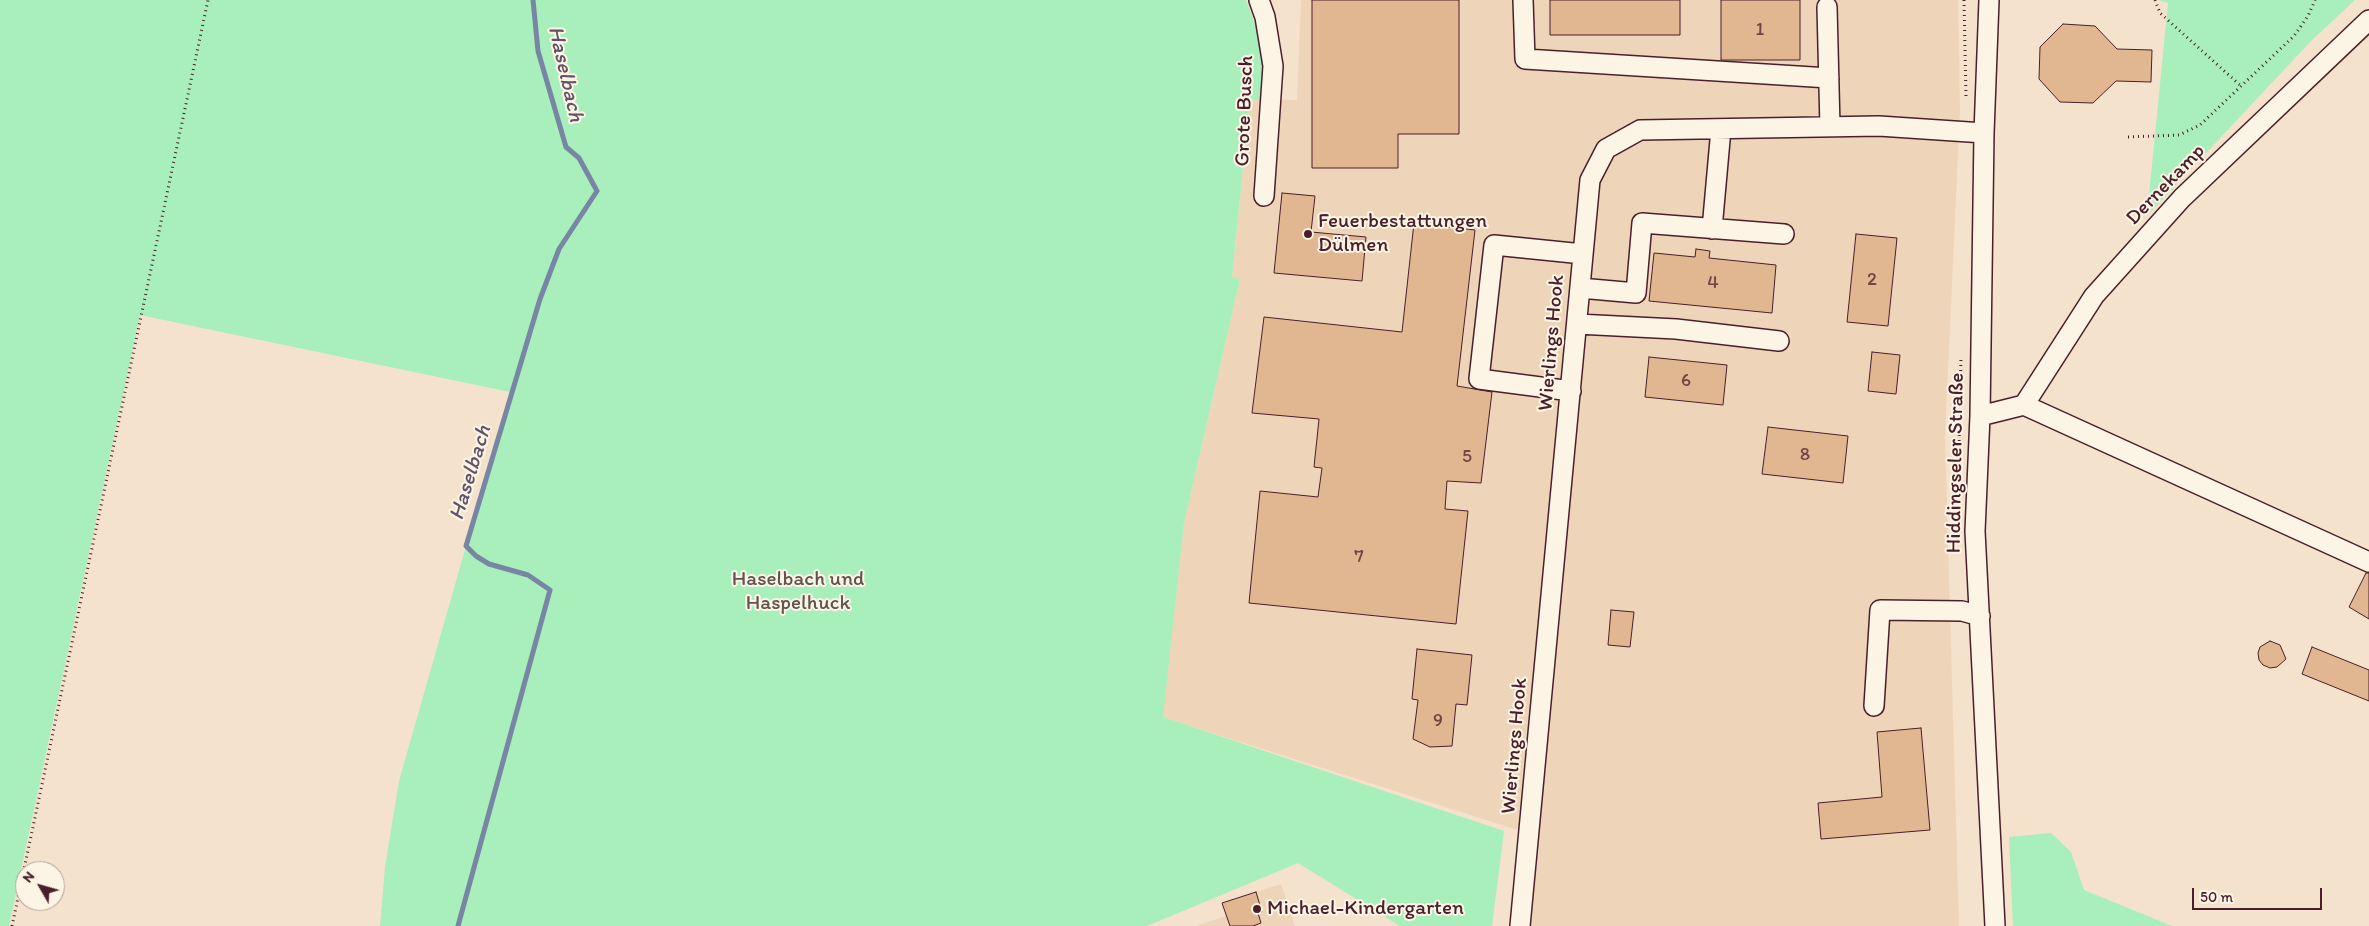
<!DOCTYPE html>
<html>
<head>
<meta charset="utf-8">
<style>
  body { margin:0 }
  #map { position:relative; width:2369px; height:926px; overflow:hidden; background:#f4e2cc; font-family:Itim,sans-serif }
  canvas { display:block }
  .north { position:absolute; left:15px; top:861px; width:50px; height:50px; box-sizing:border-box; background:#fcf5e5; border:1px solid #b59f9b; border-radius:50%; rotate:308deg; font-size:14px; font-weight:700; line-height:20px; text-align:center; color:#4a1f2b }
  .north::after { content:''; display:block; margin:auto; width:18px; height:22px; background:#4a1f2b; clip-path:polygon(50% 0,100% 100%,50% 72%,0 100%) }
  .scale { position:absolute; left:2192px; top:888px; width:130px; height:22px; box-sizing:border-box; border:2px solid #4a1f2b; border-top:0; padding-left:6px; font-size:15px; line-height:18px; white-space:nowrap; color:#4a1f2b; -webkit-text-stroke:4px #fcf5e5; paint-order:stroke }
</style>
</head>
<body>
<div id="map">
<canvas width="2369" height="926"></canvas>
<div class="north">N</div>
<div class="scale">50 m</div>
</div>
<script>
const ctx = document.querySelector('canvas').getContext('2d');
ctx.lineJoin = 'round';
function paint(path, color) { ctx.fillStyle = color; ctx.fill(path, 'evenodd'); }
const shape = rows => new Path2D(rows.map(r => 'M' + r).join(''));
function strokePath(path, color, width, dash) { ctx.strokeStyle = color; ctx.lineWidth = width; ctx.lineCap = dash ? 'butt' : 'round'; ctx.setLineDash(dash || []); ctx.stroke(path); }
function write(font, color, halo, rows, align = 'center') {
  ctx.font = font + ' Itim,sans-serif'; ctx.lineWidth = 4; ctx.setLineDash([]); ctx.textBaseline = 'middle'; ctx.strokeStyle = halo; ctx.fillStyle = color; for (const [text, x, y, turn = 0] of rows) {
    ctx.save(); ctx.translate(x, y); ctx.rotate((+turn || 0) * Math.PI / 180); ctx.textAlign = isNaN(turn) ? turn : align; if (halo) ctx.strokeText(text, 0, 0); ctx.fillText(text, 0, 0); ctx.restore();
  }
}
paint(shape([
  [1301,0,1958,0,1960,110,1945,437,1959,926,1520,926,1530,834,1162,717,1184,523,1240,279,1232,278,1250,99,1297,100],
  [1281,884,1295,926,1196,926,1226,916,1222,903]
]), '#eed5ba');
paint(shape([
  [0,0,1246,0,1264,48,1264,70,1260,100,1250,99,1232,277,1240,279,1184,523,1163,717,1504,831,1492,926,1400,926,1298,863,1147,926,380,926,385,867,399,781,510,392,140,315,9,926,0,926],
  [2158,0,2355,0,2311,41,2147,216,2168,3],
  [2051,833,2071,852,2084,890,2172,926,2013,926,2009,837]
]), '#a8efbc');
strokePath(shape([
  [458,926,550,590,528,575,489,564,476,556,466,546,540,299,559,249,597,191,579,158,566,147,538,51,533,0]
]), '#7885a4', 5);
const building = shape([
  [1312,0,1459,0,1459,134,1398,134,1398,168,1312,168,1312,0],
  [1550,0,1680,0,1680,35,1550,35,1550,0],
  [1721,0,1800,0,1800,60,1721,60,1721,0],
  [2063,24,2095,26,2117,49,2152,50,2151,82,2116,81,2093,103,2060,102,2039,79,2040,47,2063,24],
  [1282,193,1315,196,1311,232,1366,237,1362,281,1274,273,1282,193],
  [1414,223,1475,230,1457,386,1492,392,1481,483,1447,481,1445,509,1468,511,1456,624,1249,603,1260,491,1318,497,1322,468,1314,467,1319,419,1252,413,1264,317,1402,332,1414,223],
  [1856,234,1897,238,1888,326,1847,322,1856,234],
  [1696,249,1710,251,1709,258,1776,265,1772,313,1649,301,1654,253,1695,257,1696,249],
  [1872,352,1900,355,1896,394,1868,391,1872,352],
  [1649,357,1727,365,1723,405,1645,397,1649,357],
  [1768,427,1848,436,1843,483,1762,474,1768,427],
  [2366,573,2369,573,2369,619,2349,607,2366,573],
  [1611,610,1634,612,1630,647,1608,645,1611,610],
  [2270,641,2280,645,2286,659,2277,667,2270,668,2263,665,2259,660,2258,653,2260,647,2270,641],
  [2312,647,2369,670,2369,701,2302,674,2312,647],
  [1417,649,1472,655,1467,705,1456,704,1452,746,1430,747,1413,739,1418,700,1412,699,1417,649],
  [1921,728,1930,830,1821,839,1818,803,1882,797,1877,732,1921,728],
  [1256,892,1262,912,1258,913,1261,923,1253,926,1230,926,1222,903,1256,892]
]);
paint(building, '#e0b791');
strokePath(building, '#4a1f2b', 1);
const minor = shape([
  [1259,0,1265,17,1273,66,1264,196],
  [1523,0,1525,59,1829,78],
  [1989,0,1984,133,1980,416,1975,531,1995,926],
  [1827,7,1830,127],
  [1712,229,1721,129],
  [1580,288,1636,293,1642,223,1784,234],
  [1577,324,1676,329,1779,341],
  [1571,391,1479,379,1494,245,1583,254],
  [2024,405,2094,296,2182,198,2369,20],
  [1980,416,2024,405,2369,562],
  [1874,706,1880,610,1962,611,1980,616],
  [1520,926,1590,180,1606,149,1640,130,1879,126,1984,133]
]);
strokePath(minor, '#4a1f2b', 22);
strokePath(shape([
  [1964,0,1966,96],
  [2155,0,2160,13,2241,86],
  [2128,137,2179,135,2200,125,2294,36,2308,16,2315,0],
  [1959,446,1961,357],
  [12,926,208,0]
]), '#4a1f2b', 3, [1, 4]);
strokePath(minor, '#fcf5e5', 19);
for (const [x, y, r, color] of [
  [1308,234,5,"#4a1f2b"],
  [1257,909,5,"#4a1f2b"]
]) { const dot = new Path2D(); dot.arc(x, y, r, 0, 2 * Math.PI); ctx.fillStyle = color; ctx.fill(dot); strokePath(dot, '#fcf5e5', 2); }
write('19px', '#704544', null, [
  ["1",1760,30],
  ["2",1872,280],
  ["4",1713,283],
  ["6",1686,381],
  ["8",1805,455],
  ["5",1467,457],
  ["7",1359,557],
  ["9",1438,721]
]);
write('21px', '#4a1f2b', '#fcf5e5', [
  ["Grote Busch",1245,111,-88],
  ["Dernekamp",2166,185,-46],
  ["Wierlings Hook",1552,343,-85],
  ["Hiddingseler Straße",1956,463,-89],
  ["Wierlings Hook",1515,746,-85]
]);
write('21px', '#4a1f2b', '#fcf5e5', [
  ["Feuerbestattungen",1318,222],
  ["Dülmen",1318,246],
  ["Michael-Kindergarten",1267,909]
], 'left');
write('21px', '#62534f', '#fcf5e5', [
  ["Haselbach und",798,580],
  ["Haspelhuck",798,604]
]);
write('italic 22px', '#615267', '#fcf5e5', [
  ["Haselbach",565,74,77],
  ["Haselbach",471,473,-73]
]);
</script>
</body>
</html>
